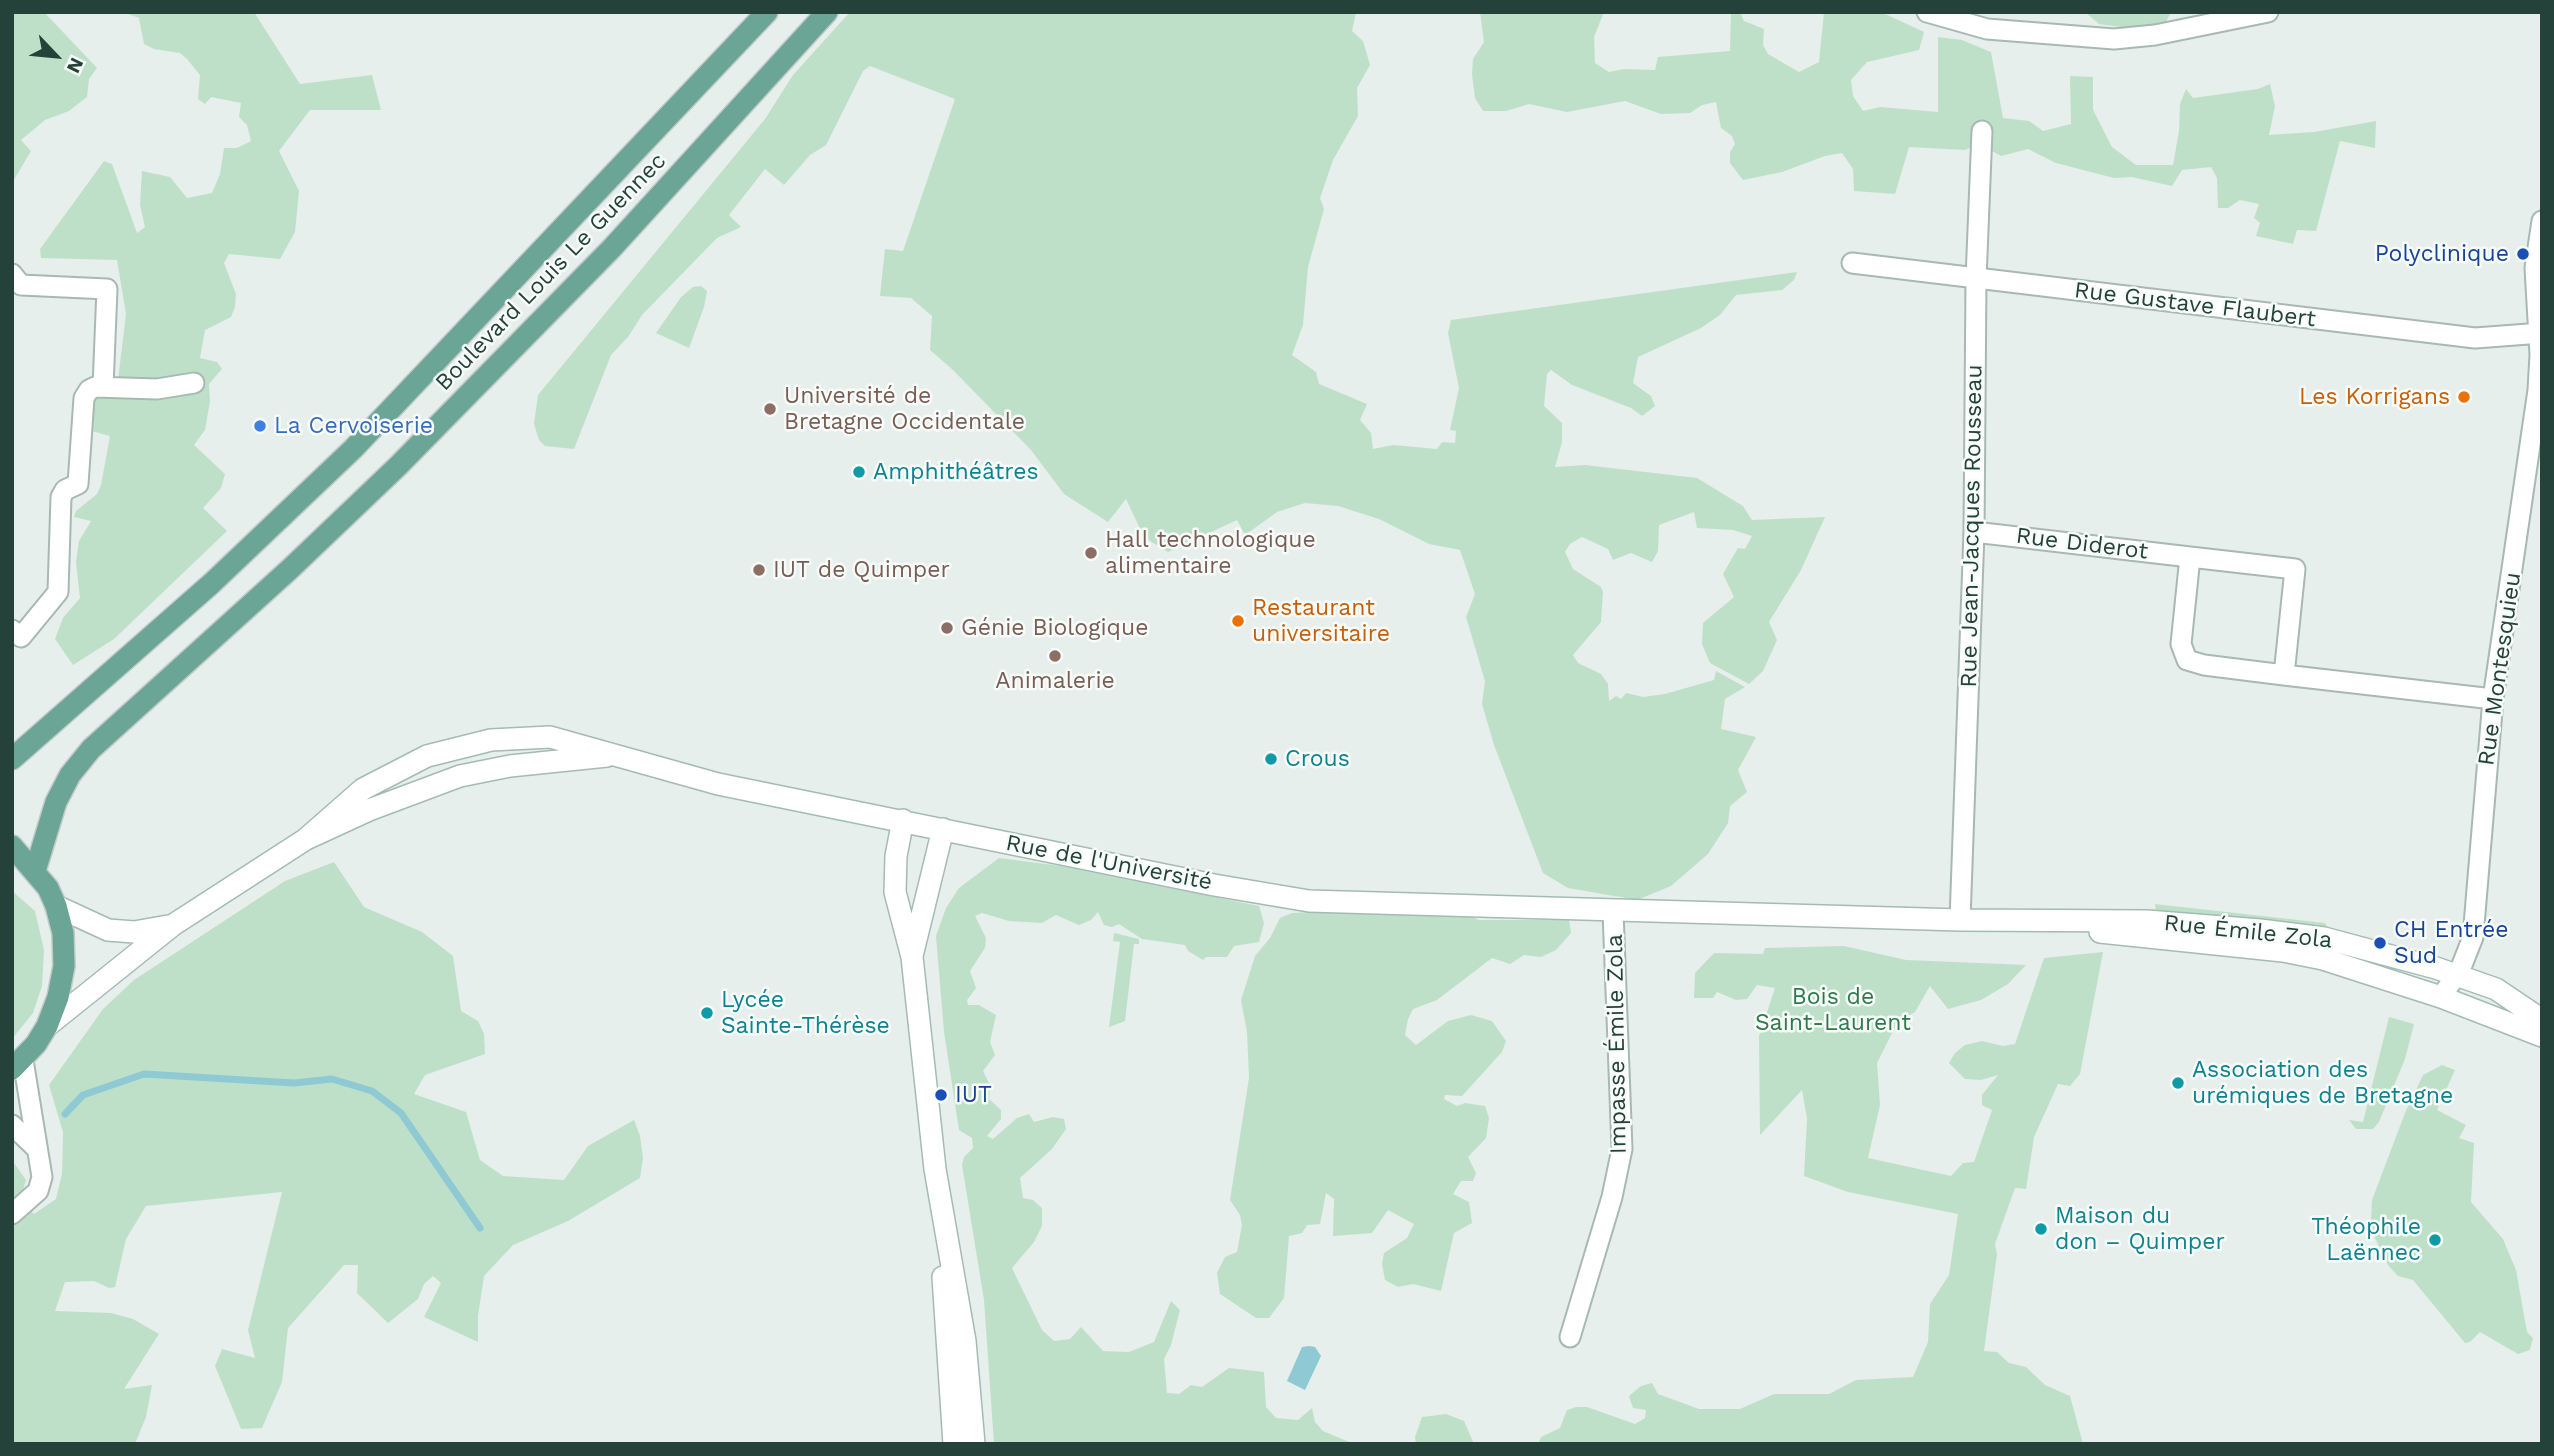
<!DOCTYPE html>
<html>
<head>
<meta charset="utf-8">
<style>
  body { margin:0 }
  #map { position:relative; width:2554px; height:1456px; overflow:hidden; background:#e6efeb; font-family:"Work Sans",sans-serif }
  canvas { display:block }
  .frame { position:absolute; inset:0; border:14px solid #24423a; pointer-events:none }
  .north { position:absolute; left:21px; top:21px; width:70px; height:70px; -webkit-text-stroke:5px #f7fbf9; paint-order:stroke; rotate:116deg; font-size:19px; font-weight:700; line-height:28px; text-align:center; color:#24423a }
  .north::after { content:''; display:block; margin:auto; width:24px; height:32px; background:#24423a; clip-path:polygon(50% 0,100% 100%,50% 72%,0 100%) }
</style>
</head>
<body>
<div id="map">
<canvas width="2554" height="1456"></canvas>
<div class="frame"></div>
<div class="north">N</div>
</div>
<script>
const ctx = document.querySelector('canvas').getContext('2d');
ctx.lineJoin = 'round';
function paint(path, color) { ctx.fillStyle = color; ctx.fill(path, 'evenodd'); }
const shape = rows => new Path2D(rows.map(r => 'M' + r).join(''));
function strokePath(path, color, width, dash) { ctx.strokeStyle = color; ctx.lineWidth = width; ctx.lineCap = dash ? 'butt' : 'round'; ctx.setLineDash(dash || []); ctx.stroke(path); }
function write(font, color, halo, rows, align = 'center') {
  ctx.font = font + ' "Work Sans",sans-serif'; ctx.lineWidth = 5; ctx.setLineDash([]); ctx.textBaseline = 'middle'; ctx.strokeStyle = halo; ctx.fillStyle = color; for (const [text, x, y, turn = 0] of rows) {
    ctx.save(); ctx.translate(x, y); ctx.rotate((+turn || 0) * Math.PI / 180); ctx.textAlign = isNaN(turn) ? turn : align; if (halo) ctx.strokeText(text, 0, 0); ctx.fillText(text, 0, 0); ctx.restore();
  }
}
paint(shape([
  [12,12,44,12,97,68,89,79,87,97,69,111,45,120,21,140,31,151,12,183],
  [123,12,254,12,300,84,372,75,381,110,310,110,279,151,299,191,295,232,280,259,229,254,224,263,236,294,235,307,231,317,205,330,200,358,217,362,222,369,209,384,210,401,205,430,194,445,225,474,221,488,203,508,227,531,114,639,73,665,55,639,63,618,80,598,76,562,79,541,91,521,74,517,76,511,97,494,101,485,110,436,88,430,93,397,118,380,126,314,117,260,41,258,40,249,104,161,112,164,137,233,145,227,140,205,142,171,170,177,187,198,212,193,220,174,224,148,237,148,251,141,247,125,239,117,241,103,211,97,205,104,198,99,200,75,187,59,180,53,154,49,144,44,139,18],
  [850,12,1356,12,1352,31,1363,41,1370,65,1357,88,1358,116,1333,160,1320,198,1324,209,1308,267,1303,325,1292,355,1316,372,1319,384,1367,404,1360,420,1371,433,1373,449,1393,445,1437,449,1442,442,1455,443,1456,431,1450,430,1459,388,1448,333,1451,320,1797,272,1794,280,1782,290,1736,295,1720,315,1701,328,1638,357,1633,383,1651,396,1655,406,1642,416,1631,408,1572,385,1551,370,1547,374,1544,406,1562,423,1562,442,1555,467,1585,465,1697,478,1743,506,1752,520,1825,517,1801,570,1769,622,1777,640,1763,671,1749,684,1710,663,1702,644,1703,623,1734,597,1723,574,1738,548,1745,549,1752,536,1733,530,1697,528,1694,512,1659,525,1658,551,1652,562,1631,553,1613,560,1608,549,1582,537,1570,544,1565,552,1573,569,1601,587,1603,592,1601,622,1573,655,1578,663,1601,674,1608,684,1609,701,1616,696,1621,699,1626,693,1643,697,1665,694,1714,680,1716,671,1745,687,1725,699,1721,729,1756,737,1738,770,1747,792,1730,806,1728,823,1708,854,1671,886,1637,900,1568,888,1543,873,1494,745,1482,704,1485,681,1466,617,1475,594,1460,550,1429,544,1379,519,1338,506,1305,503,1277,512,1245,535,1237,520,1168,552,1144,537,1126,499,1108,522,1064,494,1031,450,953,370,930,350,932,316,911,298,880,296,885,249,903,251,955,99,870,66,863,71,826,145,810,155,784,185,765,169,729,215,741,227,717,238,642,315,628,337,611,355,574,449,545,446,539,440,534,424,538,395,765,119,793,75],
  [1480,12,1604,12,1594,37,1595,63,1609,72,1624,69,1655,70,1658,57,1730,51,1731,12,1740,12,1744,21,1764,29,1763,45,1768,54,1799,72,1819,62,1824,12,1881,12,1924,32,1919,50,1867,62,1851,80,1853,96,1863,111,1880,107,1938,112,1938,37,1962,40,1991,52,2003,118,2029,121,2043,131,2071,124,2070,76,2093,77,2093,110,2112,147,2136,165,2173,165,2179,131,2180,104,2186,89,2193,98,2258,89,2270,84,2275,106,2269,135,2314,132,2376,121,2375,148,2340,141,2316,231,2297,230,2293,244,2256,236,2260,223,2254,218,2259,204,2240,200,2228,208,2218,208,2217,178,2211,167,2182,170,2172,186,2132,177,2114,178,2056,163,2028,149,2001,156,1979,144,1965,150,1909,147,1895,194,1854,191,1853,169,1842,153,1825,156,1782,172,1743,180,1730,163,1730,152,1735,144,1732,136,1721,128,1716,102,1702,105,1690,113,1661,114,1625,101,1567,112,1529,104,1506,111,1483,111,1475,98,1472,74,1473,59,1484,42],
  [2085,12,2171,12,2164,26,2133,29,2099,24],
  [701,286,707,291,704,307,689,348,656,333,681,297,693,287],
  [999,858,1061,866,1259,906,1264,923,1259,942,1234,946,1227,957,1206,957,1203,960,1188,951,1185,945,1142,939,1119,924,1112,927,1104,925,1098,912,1091,920,1079,925,1056,915,1042,923,1009,921,982,913,975,916,986,938,985,948,970,971,976,988,967,1000,968,1005,979,1005,996,1015,990,1042,995,1055,983,1071,990,1085,989,1099,1001,1110,1001,1119,987,1136,993,1139,1017,1118,1029,1114,1034,1122,1053,1117,1064,1119,1066,1129,1052,1149,1020,1178,1023,1198,1033,1200,1042,1208,1042,1226,1034,1242,1012,1268,1042,1330,1054,1341,1070,1339,1081,1327,1103,1351,1129,1352,1154,1342,1171,1301,1180,1310,1171,1345,1164,1359,1167,1393,1179,1394,1191,1385,1202,1387,1229,1368,1264,1372,1266,1407,1276,1418,1298,1420,1312,1408,1315,1422,1323,1431,1354,1444,994,1444,984,1300,962,1165,964,1157,973,1148,972,1138,959,1130,944,1032,936,936,946,908,959,888],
  [334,862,364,907,422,932,453,956,461,1011,478,1021,484,1034,485,1054,425,1075,414,1094,466,1112,480,1160,503,1176,564,1180,588,1146,634,1120,640,1136,643,1158,640,1178,568,1221,513,1245,484,1276,478,1316,478,1342,424,1317,441,1283,433,1276,424,1284,418,1299,388,1323,357,1293,358,1265,344,1265,288,1328,282,1382,262,1428,241,1429,215,1366,222,1349,255,1358,248,1330,282,1192,146,1206,126,1239,115,1287,109,1288,94,1281,65,1282,55,1311,111,1313,133,1319,159,1334,124,1389,152,1385,146,1417,135,1444,12,1444,12,1160,26,1180,20,1201,34,1214,56,1199,62,1174,63,1132,49,1085,103,1009,134,980,285,881],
  [12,891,35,911,44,950,42,986,33,1013,12,1039],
  [2155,904,2325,923,2330,932,2156,915],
  [1345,910,1465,914,1479,920,1569,920,1571,933,1556,950,1541,957,1524,955,1510,964,1492,958,1437,1000,1413,1009,1408,1019,1405,1035,1416,1045,1448,1021,1471,1015,1492,1021,1506,1041,1502,1052,1462,1096,1445,1095,1444,1099,1457,1106,1465,1103,1485,1106,1489,1118,1486,1138,1468,1157,1476,1173,1473,1181,1461,1181,1453,1194,1469,1202,1472,1223,1454,1233,1441,1291,1413,1284,1398,1287,1385,1280,1382,1264,1384,1253,1407,1238,1414,1224,1388,1210,1372,1233,1333,1236,1334,1199,1326,1193,1320,1224,1307,1225,1302,1233,1289,1236,1284,1298,1269,1318,1256,1318,1220,1294,1217,1273,1225,1257,1237,1252,1242,1225,1240,1215,1230,1200,1249,1078,1247,1032,1241,1000,1255,956,1270,938,1280,918,1292,913],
  [1114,933,1139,939,1139,944,1134,944,1125,1021,1109,1027,1120,942,1113,941],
  [1844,946,1906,960,2026,965,2008,984,1981,1000,1948,1009,1930,986,1915,1012,1897,1023,1877,1063,1880,1105,1868,1158,1951,1176,1963,1163,1974,1162,1992,1110,1982,1105,1982,1095,1998,1075,1981,1080,1965,1079,1949,1063,1955,1053,1965,1045,1982,1041,2003,1046,2015,1044,2044,958,2103,952,2080,1074,2070,1086,2058,1084,2034,1137,2026,1189,2015,1188,1995,1244,1997,1254,1984,1351,1997,1352,2009,1363,2026,1367,2045,1385,2070,1396,2083,1444,1538,1444,1541,1437,1560,1428,1567,1410,1576,1407,1587,1407,1635,1424,1645,1418,1646,1410,1633,1408,1629,1396,1641,1386,1652,1383,1658,1394,1699,1409,1740,1409,1774,1394,1829,1394,1856,1380,1913,1377,1928,1342,1930,1304,1949,1275,1958,1214,1848,1192,1804,1176,1807,1118,1802,1090,1760,1135,1759,1036,1775,988,1757,985,1747,999,1736,1000,1717,992,1713,998,1694,998,1695,973,1714,953,1763,954,1765,948],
  [2389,1017,2414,1024,2405,1059,2379,1122,2373,1129,2356,1129,2349,1120,2363,1122],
  [2442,1065,2455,1070,2437,1110,2466,1125,2459,1138,2474,1143,2471,1202,2503,1239,2516,1270,2527,1332,2533,1338,2530,1350,2518,1354,2480,1332,2470,1342,2465,1343,2413,1280,2398,1276,2388,1265,2374,1236,2371,1222,2372,1200,2405,1113,2423,1075],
  [1446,1414,1464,1421,1474,1444,1416,1444,1415,1437,1422,1417]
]), '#bfe0c8');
paint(shape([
  [1309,1346,1315,1347,1321,1356,1305,1390,1287,1381,1302,1347]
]), '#8ec9d4');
strokePath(shape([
  [65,1114,83,1095,144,1074,294,1083,332,1079,372,1091,401,1113,480,1228]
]), '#8ec9d4', 7);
const street = shape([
  [1927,12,1987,29,2114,39,2155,35,2268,12],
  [1852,263,2475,338,2542,333],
  [12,274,21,285,107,289,103,387],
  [1974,532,2190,557,2181,644,2187,660,2204,665,2284,675],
  [2190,557,2295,569,2284,675,2493,699],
  [12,630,21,637,58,592,61,497,65,490,78,484,84,398,89,390,95,387,157,389,194,383],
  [1960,920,1974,532,1976,279,1982,131],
  [2441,997,2460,970,2473,937,2493,699,2538,390,2540,355,2535,268,2542,221],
  [12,1125,37,1149],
  [12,1214,38,1191,42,1177,23,1060],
  [1570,1337,1612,1197,1622,1149,1613,911]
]);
const secondary = shape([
  [903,820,896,856,895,892,912,957,935,1169,965,1341,974,1444],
  [306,839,363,789,427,756,491,740,550,737,718,784,1214,885,1309,901,1960,920,2147,921,2260,930,2324,938,2436,968,2496,989,2542,1020],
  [56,906,108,930,134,932,168,926],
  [2100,932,2283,951,2323,959,2441,997,2542,1036],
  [912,956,943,829],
  [47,1026,173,925,306,839,369,810,460,776,510,766,607,756],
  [943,1277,954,1444]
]);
const primary = shape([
  [12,759,212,583,353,449,767,12],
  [12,846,48,888,56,906,63,933,64,966,58,997,47,1026,36,1044,12,1069],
  [35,871,56,802,70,775,91,749,290,569,398,466,612,248,827,12]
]);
strokePath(street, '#a8b8b2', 23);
strokePath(secondary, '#a4bbb3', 24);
strokePath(primary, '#c2cac8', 24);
strokePath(street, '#fff', 19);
strokePath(secondary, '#fff', 21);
strokePath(primary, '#6aa596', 21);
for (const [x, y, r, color] of [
  [2523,254,7,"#1a4fb4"],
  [2464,397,7,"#e8710a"],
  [770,409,7,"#8d6e63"],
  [260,426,7,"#3f7fe0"],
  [859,472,7,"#0f9aa8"],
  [1091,553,7,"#8d6e63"],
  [759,570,7,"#8d6e63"],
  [1238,621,7,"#e8710a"],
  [947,628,7,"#8d6e63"],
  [1055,656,7,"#8d6e63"],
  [1271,759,7,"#0f9aa8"],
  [2380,943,7,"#1a4fb4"],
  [707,1013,7,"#0f9aa8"],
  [2178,1083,7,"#0f9aa8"],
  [941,1095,7,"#1a4fb4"],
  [2041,1229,7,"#0f9aa8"],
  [2435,1240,7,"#0f9aa8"]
]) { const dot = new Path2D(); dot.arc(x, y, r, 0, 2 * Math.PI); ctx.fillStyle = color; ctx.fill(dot); strokePath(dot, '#f7fbf9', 2.5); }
write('23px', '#164399', '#f7fbf9', [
  ["Polyclinique",2509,254,"right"],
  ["CH Entrée",2394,930],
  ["Sud",2394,956],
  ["IUT",955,1095]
], 'left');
write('23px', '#24423a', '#f7fbf9', [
  ["Boulevard Louis Le Guennec",551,272,-46],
  ["Rue Gustave Flaubert",2195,305,7],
  ["Rue Jean-Jacques Rousseau",1972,526,-89],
  ["Rue Diderot",2082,544,7],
  ["Rue Montesquieu",2500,669,-82],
  ["Rue de l'Université",1109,863,11],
  ["Rue Émile Zola",2248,932,6],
  ["Impasse Émile Zola",1617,1044,-91]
]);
write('23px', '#785e54', '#f7fbf9', [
  ["Université de",784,396],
  ["Bretagne Occidentale",784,422],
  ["Hall technologique",1105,540],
  ["alimentaire",1105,566],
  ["IUT de Quimper",773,570],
  ["Génie Biologique",961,628],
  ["Animalerie",1055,681,"center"]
], 'left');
write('23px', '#c56008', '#f7fbf9', [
  ["Les Korrigans",2450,397],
  ["Restaurant",1252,608,"left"],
  ["universitaire",1252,634,"left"]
], 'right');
write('23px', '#366cbe', '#f7fbf9', [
  ["La Cervoiserie",274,426]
], 'left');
write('23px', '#0d838f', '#f7fbf9', [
  ["Amphithéâtres",873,472],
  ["Crous",1285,759],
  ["Lycée",721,1000],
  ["Sainte-Thérèse",721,1026],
  ["Association des",2192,1070],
  ["urémiques de Bretagne",2192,1096],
  ["Maison du",2055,1216],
  ["don – Quimper",2055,1242],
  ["Théophile",2421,1227,"right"],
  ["Laënnec",2421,1253,"right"]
], 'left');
write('23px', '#2d7a4b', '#f7fbf9', [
  ["Bois de",1833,997],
  ["Saint-Laurent",1833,1023]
]);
</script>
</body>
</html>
